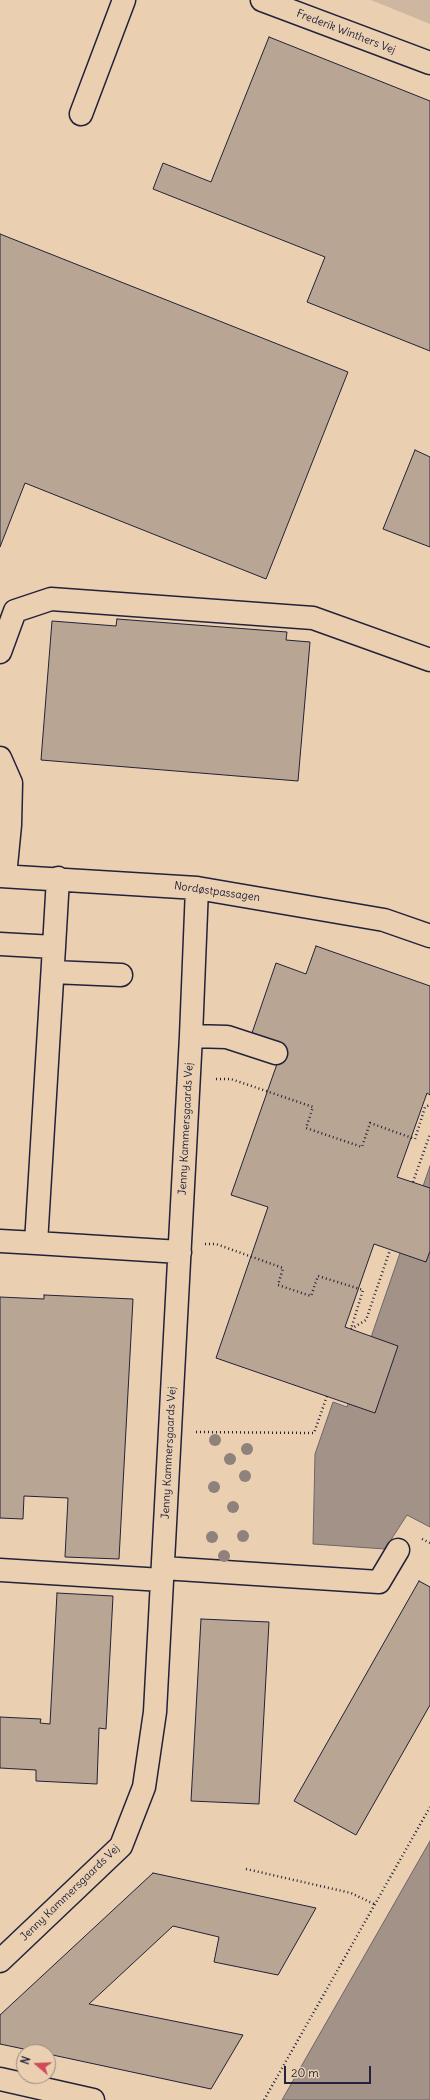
<!DOCTYPE html>
<html>
<head>
<meta charset="utf-8">
<style>
  body { margin:0 }
  #map { position:relative; width:430px; height:2100px; overflow:hidden; background:#ead0b1; font-family:Delius,sans-serif }
  canvas { display:block }
  .north { position:absolute; left:16px; top:2044px; width:40px; height:40px; box-sizing:border-box; background:#ead0b1; border:1px solid #9a8a82; border-radius:50%; rotate:289deg; font-size:11px; font-weight:700; line-height:16px; text-align:center; color:#22223b }
  .north::after { content:''; display:block; margin:auto; width:14px; height:18px; background:#d1495b; clip-path:polygon(50% 0,100% 100%,50% 72%,0 100%) }
  .scale { position:absolute; left:284px; top:2066px; width:87px; height:18px; box-sizing:border-box; border:2px solid #22223b; border-top:0; padding-left:5px; font-size:12px; line-height:14px; white-space:nowrap; color:#22223b; -webkit-text-stroke:3px #ead0b1; paint-order:stroke }
</style>
</head>
<body>
<div id="map">
<canvas width="430" height="2100"></canvas>
<div class="north">N</div>
<div class="scale">20 m</div>
</div>
<script>
const ctx = document.querySelector('canvas').getContext('2d');
ctx.lineJoin = 'round';
function paint(path, color) { ctx.fillStyle = color; ctx.fill(path, 'evenodd'); }
const shape = rows => new Path2D(rows.map(r => 'M' + r).join(''));
function strokePath(path, color, width, dash) { ctx.strokeStyle = color; ctx.lineWidth = width; ctx.lineCap = dash ? 'butt' : 'round'; ctx.setLineDash(dash || []); ctx.stroke(path); }
function write(font, color, halo, rows, align = 'center') {
  ctx.font = font + ' Delius,sans-serif'; ctx.lineWidth = 4; ctx.setLineDash([]); ctx.textBaseline = 'middle'; ctx.strokeStyle = halo; ctx.fillStyle = color; for (const [text, x, y, turn = 0] of rows) {
    ctx.save(); ctx.translate(x, y); ctx.rotate((+turn || 0) * Math.PI / 180); ctx.textAlign = isNaN(turn) ? turn : align; if (halo) ctx.strokeText(text, 0, 0); ctx.fillText(text, 0, 0); ctx.restore();
  }
}
paint(shape([
  [371,0,430,0,430,24]
]), '#cdb7a0');
const water = shape([
  [430,1166,430,1527,407,1515,385,1549,313,1544,315,1454,333,1402,347,1407,430,1166],
  [430,1841,430,2100,282,2100,430,1841]
]);
paint(water, '#a39287');
strokePath(water, '#6f6569', 1);
const building = shape([
  [269,37,430,101,430,351,307,302,325,257,153,189,163,163,211,182,269,37],
  [0,234,348,372,266,579,25,483,0,547,0,234],
  [415,450,430,457,430,547,383,529,415,450],
  [117,619,287,632,286,640,310,642,298,781,41,760,52,621,116,626,117,619],
  [316,946,430,986,430,1095,427,1093,397,1177,430,1188,430,1251,426,1262,374,1244,345,1327,398,1346,375,1413,216,1358,268,1207,231,1195,284,1044,252,1033,276,963,306,974,316,946],
  [44,1295,133,1299,119,1559,65,1557,68,1498,24,1496,23,1519,0,1518,0,1297,44,1299,44,1295],
  [419,1581,430,1587,430,1705,356,1835,294,1801,419,1581],
  [57,1593,113,1596,106,1729,99,1728,97,1784,36,1781,36,1770,0,1768,0,1717,41,1719,40,1723,50,1724,57,1593],
  [201,1619,269,1622,259,1804,191,1801,201,1619],
  [153,1873,316,1908,278,1975,214,1962,219,1937,173,1926,89,2004,243,2035,211,2089,48,2054,48,2052,38,2052,0,2044,0,2015,153,1873]
]);
paint(building, '#b8a593');
strokePath(building, '#22223b', 1);
const minor = shape([
  [262,0,430,63],
  [81,114,124,0],
  [0,652,15,611,51,599,313,618,430,660],
  [0,758,11,783,10,825,5,876],
  [0,876,197,888,384,920,430,936],
  [0,944,54,947,36,1243,0,1241],
  [54,947,58,878],
  [53,972,121,975],
  [191,1036,227,1037,276,1053],
  [36,1243,180,1252],
  [163,1568,379,1582,398,1550],
  [0,1570,162,1580],
  [0,1961,121,1846,144,1787,155,1712,191,1036,197,888],
  [0,2079,93,2100]
]);
strokePath(minor, '#22223b', 25);
strokePath(shape([
  [216,1079,231,1079,313,1107,306,1128,362,1147,370,1123,415,1139,425,1107,430,1105],
  [413,1182,430,1134],
  [205,1244,216,1244,283,1268,278,1285,311,1296,318,1276,363,1290,351,1329],
  [351,1329,366,1320,390,1250],
  [196,1432,314,1433,327,1396],
  [422,1539,430,1543],
  [246,1869,351,1893,374,1904],
  [264,2100,430,1807]
]), '#22223b', 2.5, [1, 3]);
strokePath(minor, '#ead0b1', 22);
ctx.fillStyle = '#8f817b';
for (const [x, y] of [
  [215,1440],
  [247,1449],
  [230,1459],
  [245,1476],
  [214,1487],
  [233,1507],
  [243,1536],
  [212,1537],
  [224,1556]
]) { ctx.beginPath(); ctx.arc(x, y, 6, 0, 2 * Math.PI); ctx.fill(); }
write('11px', '#22223b', '#ead0b1', [
  ["Frederik Winthers Vej",346,32,21],
  ["Nordøstpassagen",217,892,8],
  ["Jenny Kammersgaards Vej",186,1129,-87],
  ["Jenny Kammersgaards Vej",169,1453,-87],
  ["Jenny Kammersgaards Vej",70,1893,-44]
]);
</script>
</body>
</html>
